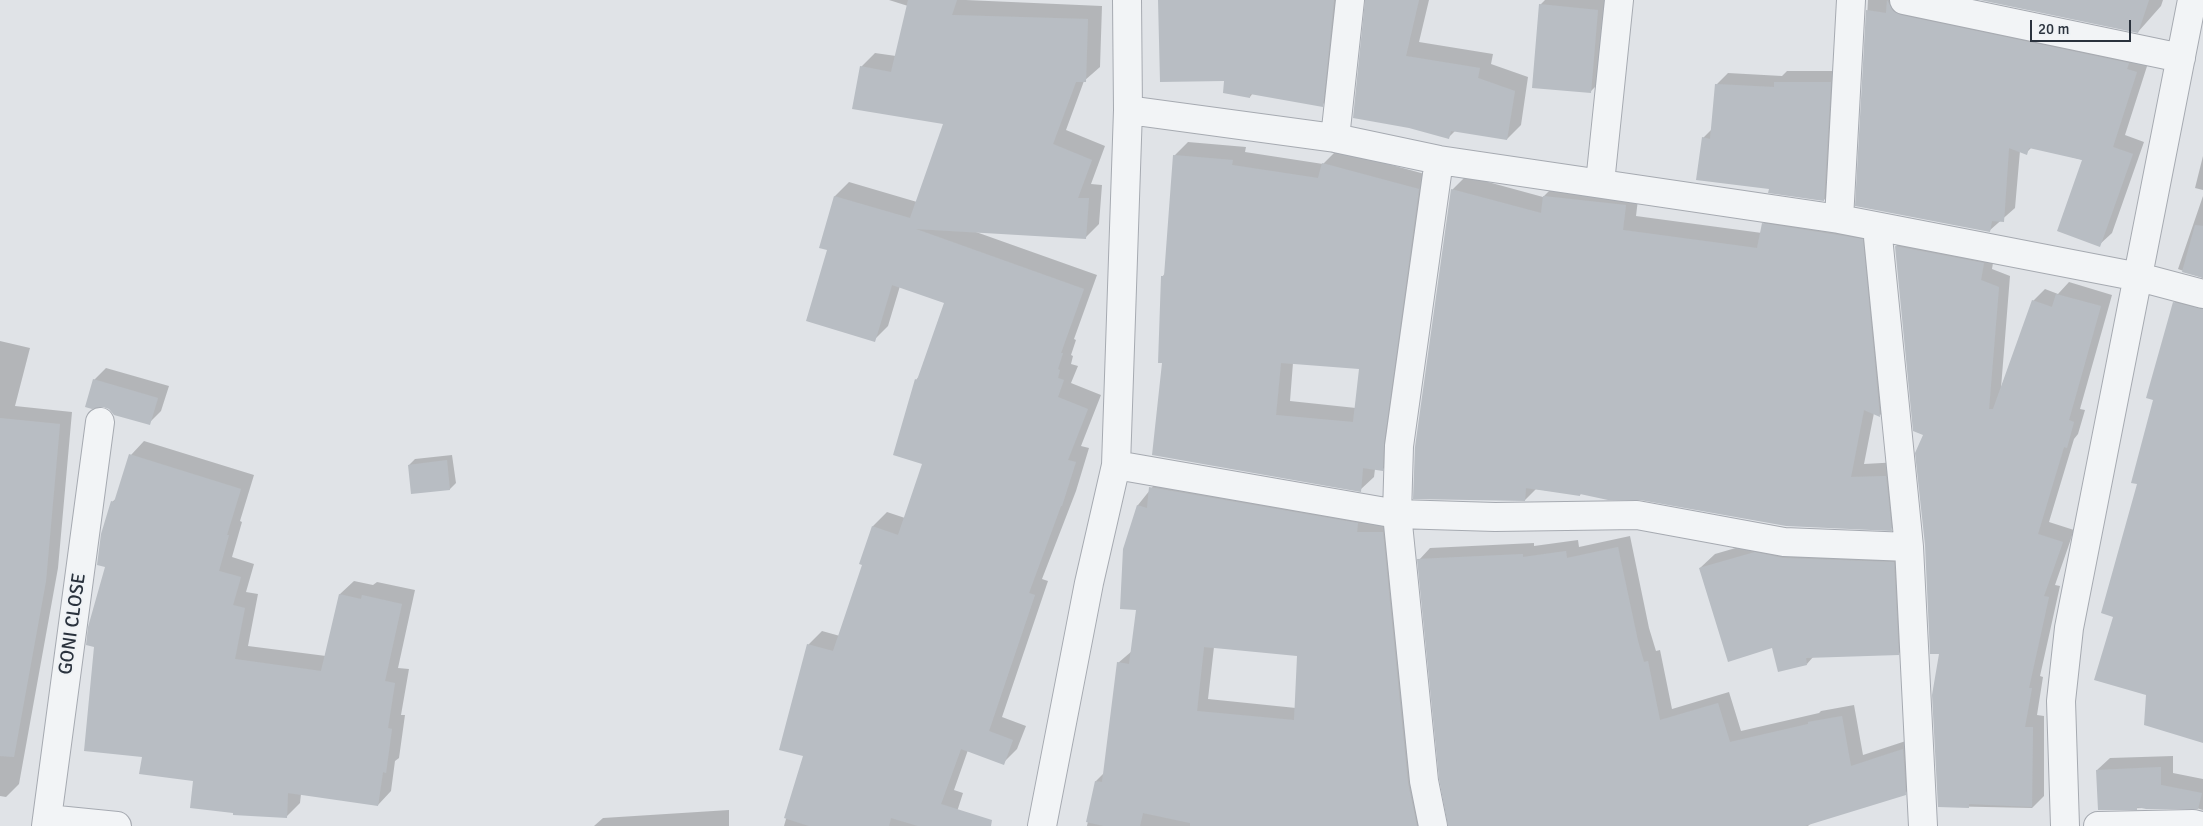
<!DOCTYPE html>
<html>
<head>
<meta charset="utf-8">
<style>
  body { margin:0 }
  #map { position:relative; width:2203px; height:826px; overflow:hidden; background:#e0e3e7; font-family:Signika,sans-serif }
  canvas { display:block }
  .scale { position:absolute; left:2030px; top:20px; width:101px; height:22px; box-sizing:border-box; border:2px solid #2a323d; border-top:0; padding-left:6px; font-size:15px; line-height:18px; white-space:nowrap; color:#2a323d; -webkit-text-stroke:4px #eff2f5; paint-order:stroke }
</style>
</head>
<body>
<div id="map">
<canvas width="2203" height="826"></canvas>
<div class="scale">20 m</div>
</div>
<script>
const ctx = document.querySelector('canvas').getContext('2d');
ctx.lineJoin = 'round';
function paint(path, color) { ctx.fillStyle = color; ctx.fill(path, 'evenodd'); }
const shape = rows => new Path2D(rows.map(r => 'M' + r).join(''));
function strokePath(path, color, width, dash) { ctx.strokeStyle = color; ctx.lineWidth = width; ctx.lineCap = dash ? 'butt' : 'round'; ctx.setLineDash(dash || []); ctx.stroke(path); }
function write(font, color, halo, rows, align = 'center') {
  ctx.font = font + ' Signika,sans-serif'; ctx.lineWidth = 4; ctx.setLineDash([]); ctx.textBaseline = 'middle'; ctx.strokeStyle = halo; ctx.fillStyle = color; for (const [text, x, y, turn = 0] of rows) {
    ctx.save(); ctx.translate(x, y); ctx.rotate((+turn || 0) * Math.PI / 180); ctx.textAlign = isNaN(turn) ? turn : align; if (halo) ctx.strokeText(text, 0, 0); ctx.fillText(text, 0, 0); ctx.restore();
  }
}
paint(shape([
  [889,0,966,0,1102,6,1100,67,1084,81,1066,130,1105,146,1091,184,1102,185,1099,224,1086,237,976,232,1097,275,1074,339,1076,340,1071,355,1073,356,1071,364,1078,366,1071,383,1101,395,1081,446,1089,448,1076,491,1042,579,1048,581,1002,717,1026,726,1017,749,1003,763,968,750,954,790,963,793,955,818,946,826,784,826,804,756,808,645,822,631,840,636,864,564,861,563,873,526,887,512,905,518,924,463,916,380,920,375,946,303,900,286,888,326,874,340,828,249,835,196,849,182,917,202,945,123,861,67,875,53,896,56,908,6],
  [1160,0,1346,0,1336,91,1322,105,1253,93,1250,97,1225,80],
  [1367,0,1429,0,1419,42,1493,54,1491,64,1528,77,1521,125,1507,139,1456,130,1448,138],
  [1545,0,1609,0,1603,79,1591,91,1540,5],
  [1868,0,1906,0,2149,60,2125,135,2144,142,2112,233,2099,245,2083,160,2032,147,2026,153,2020,151,2015,208,1989,231,1857,205],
  [1986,0,2163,0,2161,6,2138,32],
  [1787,71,1842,71,1835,188,1824,200,1771,188,1703,138,1712,129,1716,85,1728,73,1782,76],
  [1188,142,1246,147,1245,152,1323,164,1337,150,1432,176,1396,456,1382,470,1375,469,1374,477,1360,490,1164,362,1163,276,1165,273,1174,156],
  [1293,363,1360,368,1356,408,1290,401],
  [2203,156,2203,190,2195,188],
  [1466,176,1543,197,1558,182,1639,191,1636,216,1762,233,1763,224,1777,210,1876,226,1894,402,1880,415,1874,413,1864,464,1900,462,1905,516,1891,529,1640,498,1582,493,1580,495,1536,489,1525,500,1452,190],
  [2203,196,2203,278,2178,269],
  [1908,234,1995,251,1992,269,2010,276,2001,388,2033,301,2045,289,2058,294,2069,282,2112,295,2080,409,2085,410,2078,434,2074,439,2049,522,2074,530,2055,585,2060,586,2040,676,2043,677,2037,715,2044,716,2044,796,2032,808,1939,806,1940,653,1925,434,1914,430,1896,246],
  [2187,291,2203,294,2203,741,2147,695,2114,616,2174,303],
  [0,341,30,348,15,406,72,412,58,568,19,784,6,797,0,796],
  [106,368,169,386,161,411,149,423,94,380],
  [144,441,254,475,240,521,242,522,232,557,254,564,246,592,258,594,248,646,326,656,340,594,354,581,373,585,377,582,415,590,398,668,409,669,401,715,405,715,399,758,395,761,391,791,378,805,301,794,300,803,286,817,234,812,194,780,143,756,107,567,112,502,118,497,131,455],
  [452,455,456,483,450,489,412,493,409,465,415,459],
  [1162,475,1395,521,1435,826,1087,826,1096,781,1104,773,1118,663,1132,651,1138,609,1124,549,1138,505],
  [1214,647,1299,655,1296,708,1208,699],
  [1630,536,1649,628,1656,651,1660,650,1672,709,1729,692,1741,731,1819,713,1821,711,1854,705,1863,755,1915,738,1917,782,1905,793,1811,823,1808,826,1449,826,1419,560,1430,548,1534,543,1534,546,1578,540,1579,547],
  [1770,538,1909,547,1913,639,1898,654,1813,657,1807,664,1773,647,1700,568,1715,554],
  [2173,756,2173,773,2203,779,2203,810,2193,807,2099,809,2097,770,2110,758],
  [729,810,729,826,594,826,603,818]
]), '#0003');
paint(shape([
  [908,0,957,0,952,15,1088,19,1086,82,1076,82,1053,144,1092,160,1078,198,1089,198,1086,239,916,229,1084,289,1061,353,1063,353,1058,369,1060,370,1058,378,1064,380,1058,397,1088,409,1068,460,1076,462,1062,506,1061,506,1029,593,1035,595,989,731,1013,740,1004,765,961,749,941,804,992,820,991,826,918,826,891,818,889,826,809,826,784,818,803,756,779,750,807,644,833,651,862,565,859,564,872,526,898,535,922,464,893,455,915,379,917,380,944,303,892,285,875,342,806,321,827,250,819,248,834,196,910,218,943,124,852,109,860,66,891,72],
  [1158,0,1334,0,1323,107,1250,94,1250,98,1223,93,1224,81,1160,82],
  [1365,0,1419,0,1406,56,1480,68,1478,78,1515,91,1507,140,1451,131,1449,139,1409,128,1353,118],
  [1887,0,1893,11,1901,15,2129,63,2127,69,2137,72,2113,147,2133,154,2100,247,2057,231,2082,160,2029,148,2027,155,2009,148,2004,222,1992,221,1990,232,1855,206,1866,10,1886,13],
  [1980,0,2149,0,2138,33],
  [1539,4,1598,10,1591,93,1532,88],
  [1774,82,1831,82,1824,201,1768,193,1769,189,1696,180,1702,137,1710,139,1715,84,1774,87],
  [1173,155,1233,160,1232,165,1318,178,1322,163,1419,189,1384,444,1383,471,1363,468,1361,492,1152,455,1162,363,1158,363,1161,276,1164,276],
  [1281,363,1359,369,1353,422,1276,415],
  [1451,189,1541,213,1543,196,1626,205,1623,230,1757,248,1762,223,1863,239,1880,417,1864,410,1851,477,1886,476,1892,531,1786,526,1640,500,1608,500,1580,494,1580,496,1526,488,1525,501,1413,499,1415,447],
  [2195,225,2203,226,2203,278,2182,272],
  [1895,246,1984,263,1981,280,1999,287,1989,409,1993,409,2032,300,2052,307,2056,294,2101,306,2069,420,2074,422,2067,448,2064,447,2038,534,2063,542,2044,596,2049,597,2029,688,2032,688,2025,727,2033,727,2032,807,1969,804,1969,808,1938,807,1932,695,1939,654,1930,654,1925,545,1915,453,1923,435,1913,431],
  [2173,302,2203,309,2203,743,2144,725,2146,695,2094,680,2113,617,2101,613,2137,484,2131,483,2153,400,2146,398],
  [93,379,158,398,150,425,114,415,109,409,103,407,92,409,85,407],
  [0,418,60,424,46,581,14,757,0,756],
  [129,454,241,489,227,535,229,535,219,571,241,577,233,605,245,608,235,659,321,671,339,594,361,599,362,595,402,604,385,681,395,683,388,728,392,729,386,773,383,772,378,806,288,793,287,818,233,815,233,813,190,808,193,781,139,774,142,757,84,751,94,647,86,645,88,627,105,567,97,565,101,534,111,501,114,502],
  [447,460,450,490,411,494,408,465],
  [1149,487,1358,523,1357,532,1383,532,1408,783,1417,826,1190,826,1190,823,1143,813,1140,826,1104,826,1086,822,1095,781,1102,782,1117,662,1129,664,1136,610,1120,609,1123,549,1137,505,1147,508],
  [1204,647,1297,656,1294,720,1197,711],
  [1618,547,1638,641,1644,662,1648,661,1660,720,1718,703,1730,742,1808,724,1808,722,1842,716,1851,766,1903,749,1906,795,1805,826,1448,826,1439,779,1417,559,1523,554,1523,557,1566,551,1567,558],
  [1755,552,1783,558,1894,562,1899,655,1806,658,1807,665,1778,672,1772,648,1728,662,1699,568],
  [2161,767,2161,785,2202,793,2198,809,2146,809,2137,807,2137,810,2098,810,2096,770]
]), '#b8bdc3');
const minor = shape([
  [1904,0,2181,58],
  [1128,110,1335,138,1439,160,1839,219,2139,277,2203,294],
  [1335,138,1350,0],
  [1600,183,1619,0],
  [1839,219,1851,0],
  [1877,227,1909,547,1923,826],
  [1116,465,1397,514,1495,517,1637,515,1784,542,1909,547],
  [47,819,117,826],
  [46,826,100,422],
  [1042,826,1089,583,1116,465,1128,110,1127,0],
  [1433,826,1424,781,1397,514,1399,446,1439,160],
  [2065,826,2061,701,2069,628,2192,0],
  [2098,826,2193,824,2202,826]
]);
strokePath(minor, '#a6aab1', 30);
strokePath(minor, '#f2f4f6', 28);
write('19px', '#2a323d', '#eff2f5', [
  ["GONI CLOSE",73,624,-82]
]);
</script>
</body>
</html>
